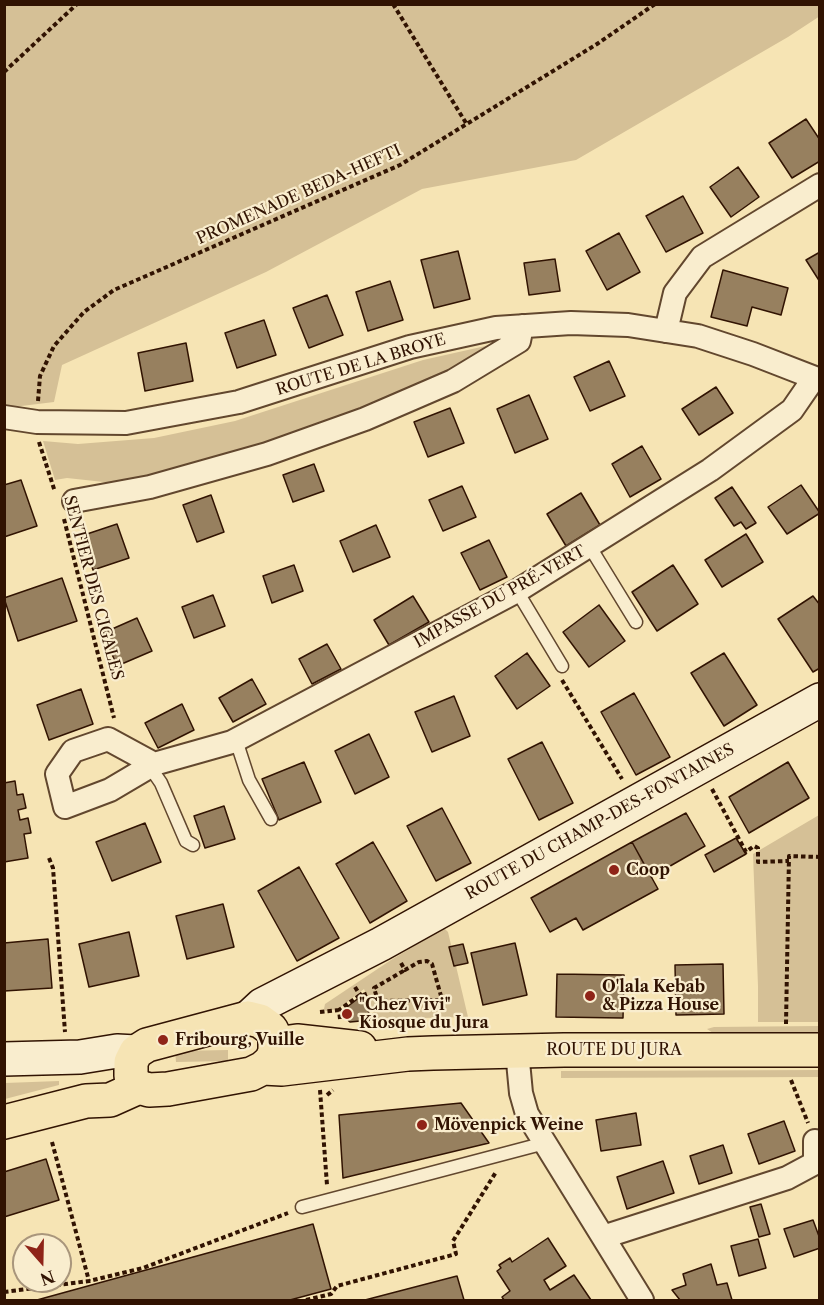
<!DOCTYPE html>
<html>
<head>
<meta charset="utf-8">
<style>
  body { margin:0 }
  #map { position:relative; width:824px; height:1305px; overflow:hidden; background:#f6e4b4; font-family:"Libre Caslon Text",serif }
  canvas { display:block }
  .frame { position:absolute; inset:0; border:6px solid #311302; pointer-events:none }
  .north { position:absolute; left:12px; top:1233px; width:60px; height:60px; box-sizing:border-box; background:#f9edce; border:2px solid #a9967c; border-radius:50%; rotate:160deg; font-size:16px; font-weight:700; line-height:24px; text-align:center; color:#311302 }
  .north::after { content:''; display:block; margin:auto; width:21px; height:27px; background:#8f2418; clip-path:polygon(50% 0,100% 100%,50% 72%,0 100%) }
</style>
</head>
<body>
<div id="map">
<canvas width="824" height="1305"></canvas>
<div class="frame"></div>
<div class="north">N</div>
</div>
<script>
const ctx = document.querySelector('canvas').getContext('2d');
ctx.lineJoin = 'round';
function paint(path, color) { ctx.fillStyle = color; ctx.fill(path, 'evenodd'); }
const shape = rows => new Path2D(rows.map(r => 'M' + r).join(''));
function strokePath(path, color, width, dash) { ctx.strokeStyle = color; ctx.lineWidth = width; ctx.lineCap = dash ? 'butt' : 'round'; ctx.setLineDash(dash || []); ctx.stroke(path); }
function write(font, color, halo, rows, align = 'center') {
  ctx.font = font + ' "Libre Caslon Text",serif'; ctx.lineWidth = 4.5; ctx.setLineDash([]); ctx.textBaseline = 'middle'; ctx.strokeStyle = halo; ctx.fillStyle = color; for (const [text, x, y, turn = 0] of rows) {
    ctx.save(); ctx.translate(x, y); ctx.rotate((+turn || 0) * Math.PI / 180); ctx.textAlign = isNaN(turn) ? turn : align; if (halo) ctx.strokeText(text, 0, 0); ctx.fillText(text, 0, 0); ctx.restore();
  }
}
paint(shape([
  [819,4,820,16,788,37,576,160,422,189,266,272,62,365,54,402,5,408,4,5],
  [490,345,493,347,450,374,363,412,140,482,113,483,67,478,55,480,43,441,78,444,154,438,235,421,423,360],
  [819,815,819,1022,758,1022,758,986,753,854],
  [444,928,448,932,468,1017,376,1019,364,989,338,1009,326,1011,324,1009,325,1004,391,960],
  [819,1026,819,1032,713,1033,707,1029,714,1027],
  [228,1050,228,1061,176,1062,175,1051],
  [819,1070,819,1077,561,1078,561,1071],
  [59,1081,59,1085,5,1099,5,1083]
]), '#d5c096');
const building = shape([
  [806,119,820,140,820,161,792,178,769,143,806,119],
  [738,167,759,197,731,217,710,187,738,167],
  [683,196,703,233,666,252,646,216,683,196],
  [619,233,640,272,607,290,586,251,619,233],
  [458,251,470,299,434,308,421,260,458,251],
  [820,252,820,282,806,260,820,252],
  [555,259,560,291,529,295,524,263,555,259],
  [723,270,788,288,781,315,752,307,747,326,711,317,723,270],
  [390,281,403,320,368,331,356,292,390,281],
  [327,295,343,335,309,348,293,308,327,295],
  [264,320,276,355,237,368,225,333,264,320],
  [186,343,193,381,145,391,138,353,186,343],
  [609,361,625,396,590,411,574,377,609,361],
  [716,387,733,413,699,435,682,409,716,387],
  [529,395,548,439,515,453,497,409,529,395],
  [450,408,464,443,428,457,414,422,450,408],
  [642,446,661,479,630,497,612,464,642,446],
  [314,464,324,491,293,502,283,475,314,464],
  [21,480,37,526,4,537,4,485,21,480],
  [801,485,820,513,787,534,768,507,801,485],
  [462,486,476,517,443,531,429,500,462,486],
  [732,487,756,523,746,529,741,522,734,526,715,498,732,487],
  [581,493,600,525,566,546,547,514,581,493],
  [211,495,224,532,197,542,183,505,211,495],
  [117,524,129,558,93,570,81,536,117,524],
  [376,525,390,557,353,572,340,541,376,525],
  [746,534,763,562,722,587,705,560,746,534],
  [489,540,507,577,480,590,461,553,489,540],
  [294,565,303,591,272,603,263,576,294,565],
  [673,565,698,604,657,631,632,592,673,565],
  [62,578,77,621,18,641,4,598,62,578],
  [213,595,225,626,194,638,182,607,213,595],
  [413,596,429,622,389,645,374,620,413,596],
  [813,596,820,605,820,668,813,672,778,619,813,596],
  [599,605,625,641,589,667,563,632,599,605],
  [137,618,152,651,117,666,103,633,137,618],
  [327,644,341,669,312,684,299,659,327,644],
  [527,653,550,686,517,709,495,676,527,653],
  [724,653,757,705,724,726,691,673,724,653],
  [252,679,266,704,233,722,219,698,252,679],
  [81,689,93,724,49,740,37,705,81,689],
  [634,693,670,757,636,775,601,712,634,693],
  [454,696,470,736,432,752,415,712,454,696],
  [182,704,194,730,158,748,145,723,182,704],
  [369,734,389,777,355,794,335,751,369,734],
  [542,742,573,803,539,820,508,759,542,742],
  [304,762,321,802,279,820,262,779,304,762],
  [788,762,809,798,749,833,729,797,788,762],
  [15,781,17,795,23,794,26,808,18,810,20,820,28,818,31,833,24,834,28,858,4,862,4,783,15,781],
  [224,806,235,839,205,848,194,816,224,806],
  [442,808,471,863,436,881,407,826,442,808],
  [686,813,705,846,651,877,632,842,686,813],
  [145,823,161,862,112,881,96,842,145,823],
  [736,838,746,854,714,872,705,855,736,838],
  [373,842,407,901,370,923,336,864,373,842],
  [632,842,658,889,583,930,576,918,550,932,531,898,632,842],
  [299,867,339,938,297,961,258,891,299,867],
  [223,904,234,947,187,959,176,916,223,904],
  [129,932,139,976,89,987,79,944,129,932],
  [48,939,52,988,4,991,4,943,48,939],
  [515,943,527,995,483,1005,471,953,515,943],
  [463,944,468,963,454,966,449,947,463,944],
  [723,964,724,1014,676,1015,675,965,723,964],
  [557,974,624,975,623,1018,556,1017,557,974],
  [360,997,364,998,371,1020,350,1022,344,1017,343,1010,360,997],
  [461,1103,489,1143,343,1178,339,1115,461,1103],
  [636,1113,641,1145,601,1151,596,1120,636,1113],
  [784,1121,795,1151,759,1164,748,1134,784,1121],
  [723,1145,732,1173,699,1184,690,1156,723,1145],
  [46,1159,59,1200,4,1217,4,1172,46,1159],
  [663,1161,674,1193,627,1209,617,1177,663,1161],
  [761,1204,770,1234,759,1237,750,1207,761,1204],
  [813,1220,820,1239,820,1248,794,1257,784,1229,813,1220],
  [313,1224,331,1289,290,1300,37,1300,313,1224],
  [548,1238,566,1266,544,1280,550,1290,574,1275,591,1300,504,1300,502,1297,510,1291,497,1271,501,1268,499,1265,510,1258,512,1262,548,1238],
  [758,1239,766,1268,739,1276,731,1246,758,1239],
  [711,1264,717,1285,727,1283,732,1300,680,1300,672,1290,686,1285,683,1274,711,1264],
  [457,1276,464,1300,365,1300,457,1276]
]);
paint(building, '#97805f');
strokePath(building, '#311302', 1.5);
const lane = shape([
  [590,547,636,622],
  [517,591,562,666],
  [236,740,249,780,271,819],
  [150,767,161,783,186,841,193,845],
  [302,1207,545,1143]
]);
const street = shape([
  [666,331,675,293,702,257,820,185],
  [4,417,37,422,126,423,239,402,410,347,496,328,571,323,628,325,698,336,753,354,820,380],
  [74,501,150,487,267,454,365,419,453,381,519,341,522,326],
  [154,764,108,739,73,751,57,774,65,807,110,790,154,764,232,742,517,591,710,470,792,410,814,378],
  [517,1051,521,1093,527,1114,642,1300],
  [603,1237,787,1178,815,1163,815,1141]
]);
const secondary = shape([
  [248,1018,262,1005,381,944,820,700],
  [4,1059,80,1057,117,1051,136,1052]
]);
const primary = shape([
  [248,1018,260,1021,271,1029,275,1037,275,1052,271,1061,263,1068,251,1074,168,1089,149,1090,139,1087,134,1082,131,1076,131,1062,136,1052,147,1045,248,1018],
  [276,1044,297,1041,360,1048],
  [263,1068,282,1069,408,1054,433,1053,564,1050,820,1050],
  [4,1122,86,1101,110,1100,139,1087]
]);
strokePath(lane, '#62472e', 15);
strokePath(street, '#62472e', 26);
strokePath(secondary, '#311302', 36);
strokePath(primary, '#311302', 36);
strokePath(shape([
  [393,4,466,123],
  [4,72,77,4],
  [38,401,40,376,54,346,84,312,114,290,400,165,597,44,655,4],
  [39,442,55,492],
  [64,519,114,718],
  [562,680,622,779],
  [712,789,746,852,754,846,758,848,758,862,789,861],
  [49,858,53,868,65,1032],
  [401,963,405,970,419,962,427,961,432,964,441,996,439,1000,378,1001,374,988,405,970],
  [355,987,360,995,364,992,376,1026],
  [320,1012,339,1010],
  [340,1019,339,1010,360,995],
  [786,1024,789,856,820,857],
  [791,1080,808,1123],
  [320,1090,327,1185],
  [327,1095,333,1090],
  [52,1142,89,1281],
  [4,1292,89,1281,143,1268,288,1213],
  [306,1300,331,1294,337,1286,456,1254,453,1241,496,1172]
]), '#311302', 4, [4.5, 3]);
strokePath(lane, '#f9edce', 12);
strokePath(street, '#f9edce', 22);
strokePath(secondary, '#f9edce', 33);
strokePath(primary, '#f6e4b4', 33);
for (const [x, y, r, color] of [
  [614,870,6,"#8f2418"],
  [590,996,6,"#8f2418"],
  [347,1014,6,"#8f2418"],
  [163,1040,6,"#8f2418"],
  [422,1125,6,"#8f2418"]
]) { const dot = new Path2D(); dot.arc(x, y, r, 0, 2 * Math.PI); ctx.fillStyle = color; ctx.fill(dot); strokePath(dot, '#f9edce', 2); }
write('16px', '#311302', '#f9edce', [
  ["PROMENADE BEDA-HEFTI",299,195,-24],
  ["ROUTE DE LA BROYE",361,365,-17],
  ["SENTIER DES CIGALES",93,588,75],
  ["IMPASSE DU PRÉ-VERT",500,597,-29],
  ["ROUTE DU CHAMP-DES-FONTAINES",600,822,-29],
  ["ROUTE DU JURA",614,1050]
]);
write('bold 16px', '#311302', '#f9edce', [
  ["Coop",626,870],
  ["O'lala Kebab",602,987],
  ["& Pizza House",602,1005],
  ["\"Chez Vivi\"",359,1005],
  ["Kiosque du Jura",359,1023],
  ["Fribourg, Vuille",175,1040],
  ["Mövenpick Weine",434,1125]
], 'left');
</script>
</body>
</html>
